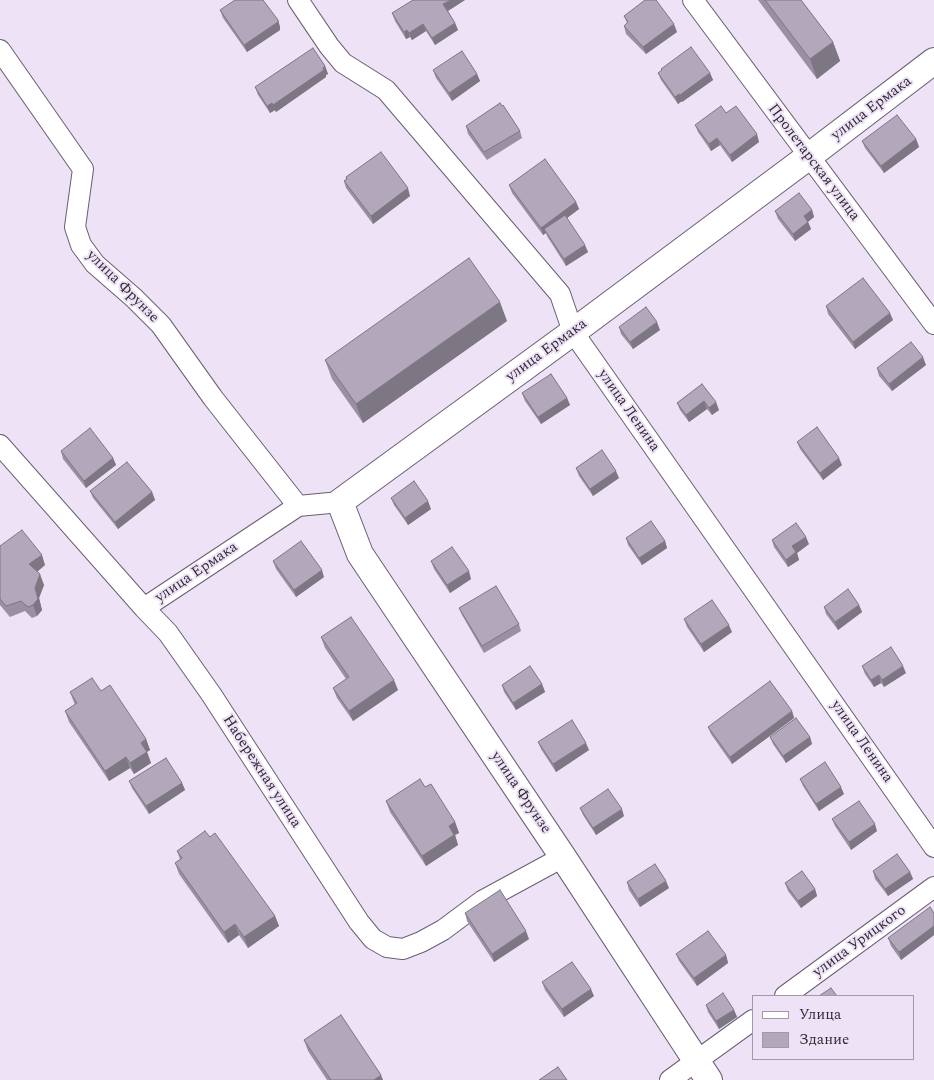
<!DOCTYPE html>
<html>
<head>
<meta charset="utf-8">
<style>
  body { margin:0 }
  #map { position:relative; width:934px; height:1080px; overflow:hidden; background:#eee2f6; font-family:Spectral,serif }
  canvas { display:block }
  .legend { position:absolute; left:752px; top:995px; width:162px; height:65px; box-sizing:border-box; background:#eee2f6; border:1px solid #a299a8; margin:0; padding:6px 9px; list-style:none; font-size:15px; color:#312c34 }
  .legend li { display:flex; align-items:center; gap:10px; height:25px }
  .legend b { width:25px; border:1px solid #a299a8 }
</style>
</head>
<body>
<div id="map">
<canvas width="934" height="1080"></canvas>
<ul class="legend">
<li><b style="height:6px;background:#fff"></b>Улица</li>
<li><b style="height:14px;background:#b3a8bb"></b>Здание</li>
</ul>
</div>
<script>
const ctx = document.querySelector('canvas').getContext('2d');
ctx.lineJoin = 'round';
const shape = rows => new Path2D(rows.map(r => 'M' + r).join(''));
function strokePath(path, color, width, dash) { ctx.strokeStyle = color; ctx.lineWidth = width; ctx.lineCap = dash ? 'butt' : 'round'; ctx.setLineDash(dash || []); ctx.stroke(path); }
function paint(path, color) { ctx.fillStyle = color; ctx.fill(path, 'evenodd'); }
function write(font, color, halo, rows, align = 'center') {
  ctx.font = font + ' Spectral,serif'; ctx.lineWidth = 4; ctx.setLineDash([]); ctx.textBaseline = 'middle'; ctx.strokeStyle = halo; ctx.fillStyle = color; for (const [text, x, y, turn = 0] of rows) {
    ctx.save(); ctx.translate(x, y); ctx.rotate((+turn || 0) * Math.PI / 180); ctx.textAlign = isNaN(turn) ? turn : align; if (halo) ctx.strokeText(text, 0, 0); ctx.fillText(text, 0, 0); ctx.restore();
  }
}
const minor = shape([
  [298,0,329,46,343,63,386,90,560,294,573,332,934,847],
  [693,0,934,324],
  [0,50,83,169,75,227,81,245,95,264,134,298,161,325,213,398,298,506],
  [0,445,144,608,168,633,211,694,359,922,373,939,387,947,403,949,421,942,443,930,482,901,563,857],
  [144,608,298,506,340,502],
  [785,996,934,887],
  [670,1080,753,1020]
]);
const tertiary = shape([
  [709,1080,563,857,360,554,340,502,573,332,808,157,934,61]
]);
strokePath(minor, '#6a5f71', 22);
strokePath(tertiary, '#6a5f71', 28);
strokePath(minor, '#fff', 20);
strokePath(tertiary, '#fff', 26);
paint(shape([
  [465,0,448,11,455,23,458,30,435,45,426,31,412,40,410,37,406,39,395,21,392,13],
  [758,0,801,0,833,42,840,61,817,79],
  [220,10,278,20,280,27,280,30,247,52,223,18],
  [624,16,677,32,646,54,626,34,624,26,627,23],
  [325,66,328,74,326,75,326,77,276,112,275,110,270,113,258,95,255,87],
  [661,69,710,73,713,80,682,102,682,101,678,104,661,80,658,73,662,70],
  [433,70,477,74,480,81,452,101,436,78],
  [726,113,759,142,732,162,720,145,711,151,698,132,695,125],
  [466,126,520,131,522,138,487,160,468,134],
  [916,139,919,147,884,173,865,148,862,141],
  [346,177,410,196,373,224,346,188,344,181,346,179],
  [509,185,576,202,579,209,567,218,588,252,566,266,547,236,546,233,543,235,512,193],
  [812,210,814,217,808,222,811,229,795,241,778,219,775,211],
  [826,306,893,320,855,349,828,314],
  [507,321,363,423,332,379,325,360],
  [619,327,660,330,633,349,621,334],
  [926,365,892,391,879,376,877,368],
  [702,384,719,410,712,415,707,409,689,422,680,410,677,403],
  [522,393,567,398,570,405,541,424,525,401],
  [797,442,842,465,823,480,800,449],
  [61,451,113,458,116,465,86,488,63,459],
  [576,468,619,478,593,496,579,476],
  [90,491,152,492,155,500,118,529,93,498],
  [391,498,431,509,408,525,394,505],
  [626,538,665,541,667,548,642,565,628,545],
  [772,540,809,544,797,553,799,560,788,567,774,547],
  [0,546,45,565,37,572,44,585,39,598,42,610,37,616,32,618,25,611,10,617,0,605],
  [273,561,324,577,296,597,276,569],
  [431,561,471,579,450,593,434,569],
  [859,605,862,612,838,630,826,614,824,607],
  [459,608,519,624,521,631,484,653,462,615],
  [684,619,732,632,704,652,687,627],
  [321,637,398,690,353,721,337,698,333,688,346,679,325,648],
  [862,666,906,673,884,687,881,683,874,687,865,674],
  [542,684,545,692,516,710,504,692,502,685],
  [101,691,146,739,150,750,147,752,151,763,134,774,130,768,109,781,69,722,65,711,75,705,70,692],
  [792,711,794,718,732,764,711,734,708,727],
  [770,737,810,737,812,744,786,763,773,744],
  [538,742,589,750,556,772,541,749],
  [800,779,844,794,819,811,803,786],
  [129,781,182,783,185,790,149,814,132,788],
  [425,787,455,822,459,833,455,835,458,845,426,866,390,812,386,801],
  [580,808,624,816,596,835,583,815],
  [832,819,877,831,851,850,835,826],
  [210,837,275,916,279,926,248,948,239,935,228,943,179,874,175,863,180,859,177,851],
  [873,871,910,872,913,879,888,896,875,879],
  [627,882,669,888,640,907,629,890],
  [785,883,815,889,817,896,801,908,788,891],
  [465,913,529,939,494,962,467,921],
  [934,913,934,935,901,960,891,946,888,938],
  [676,954,726,955,728,963,697,986,679,961],
  [542,982,594,996,564,1017,545,990],
  [706,1005,734,1010,737,1017,719,1029,708,1012],
  [304,1040,383,1080,327,1080,308,1051]
]), '#9a90a1');
paint(shape([
  [451,0,465,0,446,12,443,4],
  [278,20,280,27,280,30,247,52,244,45],
  [455,23,458,30,435,45,432,38],
  [423,24,426,31,412,40,409,33],
  [674,24,677,32,646,54,643,47],
  [407,30,410,37,406,39,404,32],
  [833,42,840,61,817,79,810,59],
  [325,66,328,74,326,75,326,77,276,112,273,105],
  [710,73,713,80,682,102,680,95],
  [477,74,480,81,452,101,449,93],
  [679,94,682,101,678,104,675,97],
  [272,103,275,110,270,113,267,106],
  [757,134,759,142,732,162,730,155],
  [717,138,720,145,711,151,709,144],
  [916,139,919,147,884,173,881,166],
  [408,188,410,196,373,224,371,216],
  [576,202,579,209,547,233,544,229,546,233,543,235,541,228],
  [812,210,814,217,806,223,804,216],
  [808,222,811,229,795,241,793,234],
  [585,245,588,252,566,266,564,259],
  [500,302,507,321,363,423,356,404],
  [890,313,893,320,855,349,853,342],
  [657,322,660,330,633,349,630,342],
  [923,357,926,365,892,391,889,384],
  [567,398,570,405,541,424,538,417],
  [704,401,707,409,689,422,686,415],
  [716,402,719,410,712,415,709,408],
  [113,458,116,465,86,488,84,481],
  [839,458,842,465,823,480,820,473],
  [616,471,619,478,593,496,590,489],
  [152,492,155,500,118,529,115,522],
  [428,501,431,509,408,525,405,518],
  [806,537,809,544,797,553,799,560,788,567,786,560,792,546],
  [665,541,667,548,642,565,639,558],
  [42,555,45,565,33,575,29,564],
  [322,570,324,577,296,597,294,590],
  [469,571,471,579,450,593,447,585],
  [40,574,44,585,39,598,42,610,37,616,33,605,35,588],
  [859,605,862,612,838,630,835,622],
  [729,625,732,632,704,652,701,644],
  [903,666,906,673,884,687,882,680],
  [879,675,881,683,874,687,871,680],
  [394,680,398,690,353,721,349,711],
  [542,684,545,692,516,710,513,703],
  [792,711,794,718,732,764,730,757],
  [810,737,812,744,786,763,783,756],
  [146,739,150,750,145,753,141,743],
  [586,743,589,750,556,772,553,764],
  [147,752,151,763,134,774,130,763],
  [126,757,130,768,109,781,105,771],
  [182,783,185,790,149,814,146,806],
  [841,787,844,794,819,811,816,804],
  [622,809,624,816,596,835,593,828],
  [455,822,459,833,455,835,458,845,426,866,422,856,449,826],
  [875,824,877,831,851,850,849,842],
  [910,872,913,879,888,896,885,889],
  [666,881,669,888,640,907,638,899],
  [815,889,817,896,801,908,798,901],
  [275,916,279,926,248,948,244,937],
  [235,924,239,935,228,943,224,932],
  [934,926,934,935,901,960,899,952],
  [526,931,529,939,494,962,492,954],
  [726,955,728,963,697,986,694,978],
  [591,989,594,996,564,1017,562,1009],
  [734,1010,737,1017,719,1029,716,1021],
  [381,1075,383,1080,374,1080]
]), '#7d7683');
const building = shape([
  [235,0,263,0,278,20,278,22,244,45,220,10,235,0],
  [413,0,451,0,443,4,455,23,432,38,423,24,409,33,407,30,404,32,392,13,413,0],
  [645,0,656,0,674,24,643,47,624,26,628,22,624,16,645,0],
  [765,0,801,0,833,42,810,59,765,0],
  [691,47,710,73,680,95,679,94,675,97,658,73,662,70,661,69,691,47],
  [313,48,325,66,323,68,324,70,273,105,272,103,267,106,255,87,313,48],
  [462,51,477,74,449,93,433,70,462,51],
  [500,103,502,106,503,105,520,131,484,152,466,126,500,103],
  [721,106,726,113,736,106,757,134,730,155,717,138,709,144,695,125,721,106],
  [897,115,916,139,881,166,862,141,897,115],
  [381,152,408,188,371,216,344,181,347,179,346,177,381,152],
  [545,159,576,202,541,228,509,185,545,159],
  [799,193,812,210,804,216,808,222,793,234,775,211,799,193],
  [565,215,585,245,564,259,544,229,565,215],
  [469,258,500,302,356,404,325,360,469,258],
  [863,278,890,313,853,342,826,306,863,278],
  [646,307,657,322,630,342,619,327,646,307],
  [911,342,923,357,889,384,877,368,911,342],
  [551,374,567,398,538,417,522,393,551,374],
  [702,384,716,402,709,408,704,401,686,415,677,403,702,384],
  [817,427,839,458,820,473,797,442,817,427],
  [90,428,113,458,84,481,61,451,90,428],
  [602,450,616,471,590,489,576,468,602,450],
  [127,462,152,492,115,522,90,491,127,462],
  [414,481,428,501,405,518,391,498,414,481],
  [651,521,665,541,639,558,626,538,651,521],
  [796,523,806,537,792,546,796,552,786,560,772,540,796,523],
  [22,530,42,555,29,564,40,574,35,588,38,599,33,605,28,607,21,601,6,606,0,599,0,546,22,530],
  [301,541,322,570,294,590,273,561,301,541],
  [452,547,469,571,447,585,431,561,452,547],
  [496,586,519,624,482,646,459,608,496,586],
  [848,589,859,605,835,622,824,607,848,589],
  [712,600,729,625,701,644,684,619,712,600],
  [351,617,394,680,349,711,333,688,349,677,321,637,351,617],
  [891,647,903,666,882,680,879,675,871,680,862,666,891,647],
  [530,666,542,684,513,703,502,685,530,666],
  [92,678,101,691,110,685,146,739,141,743,147,752,130,763,126,757,105,771,65,711,77,703,70,692,92,678],
  [770,681,792,711,730,757,708,727,770,681],
  [796,718,810,737,783,756,770,737,796,718],
  [572,720,586,743,553,764,538,742,572,720],
  [166,758,182,783,146,806,129,781,166,758],
  [825,762,841,787,816,804,800,779,825,762],
  [420,779,425,787,431,784,455,822,449,826,454,835,422,856,386,801,420,779],
  [608,789,622,809,593,828,580,808,608,789],
  [859,801,875,824,849,842,832,819,859,801],
  [205,831,210,837,215,833,275,916,244,937,235,924,224,932,175,863,182,858,177,851,205,831],
  [897,854,910,872,885,889,873,871,897,854],
  [655,864,666,881,638,899,627,882,655,864],
  [802,871,815,889,798,901,785,883,802,871],
  [500,890,526,931,492,954,465,913,500,890],
  [930,907,934,913,934,926,899,952,888,938,930,907],
  [708,931,726,955,694,978,676,954,708,931],
  [572,962,591,989,562,1009,542,982,572,962],
  [831,988,837,996,819,996,831,988],
  [723,993,734,1010,716,1021,706,1005,723,993],
  [341,1015,381,1075,374,1080,331,1080,304,1040,341,1015],
  [558,1067,567,1080,539,1080,558,1067]
]);
paint(building, '#b3a8bb');
strokePath(building, '#7d7683', 1);
write('15px', '#312c34', '#eee2f6', [
  ["улица Ермака",872,109,-37],
  ["Пролетарская улица",813,163,53],
  ["улица Фрунзе",122,287,45],
  ["улица Ермака",547,351,-36],
  ["улица Ленина",628,411,55],
  ["улица Ермака",197,573,-34],
  ["улица Ленина",861,742,55],
  ["Набережная улица",261,772,57],
  ["улица Фрунзе",520,793,56],
  ["улица Урицкого",860,942,-36]
]);
</script>
</body>
</html>
